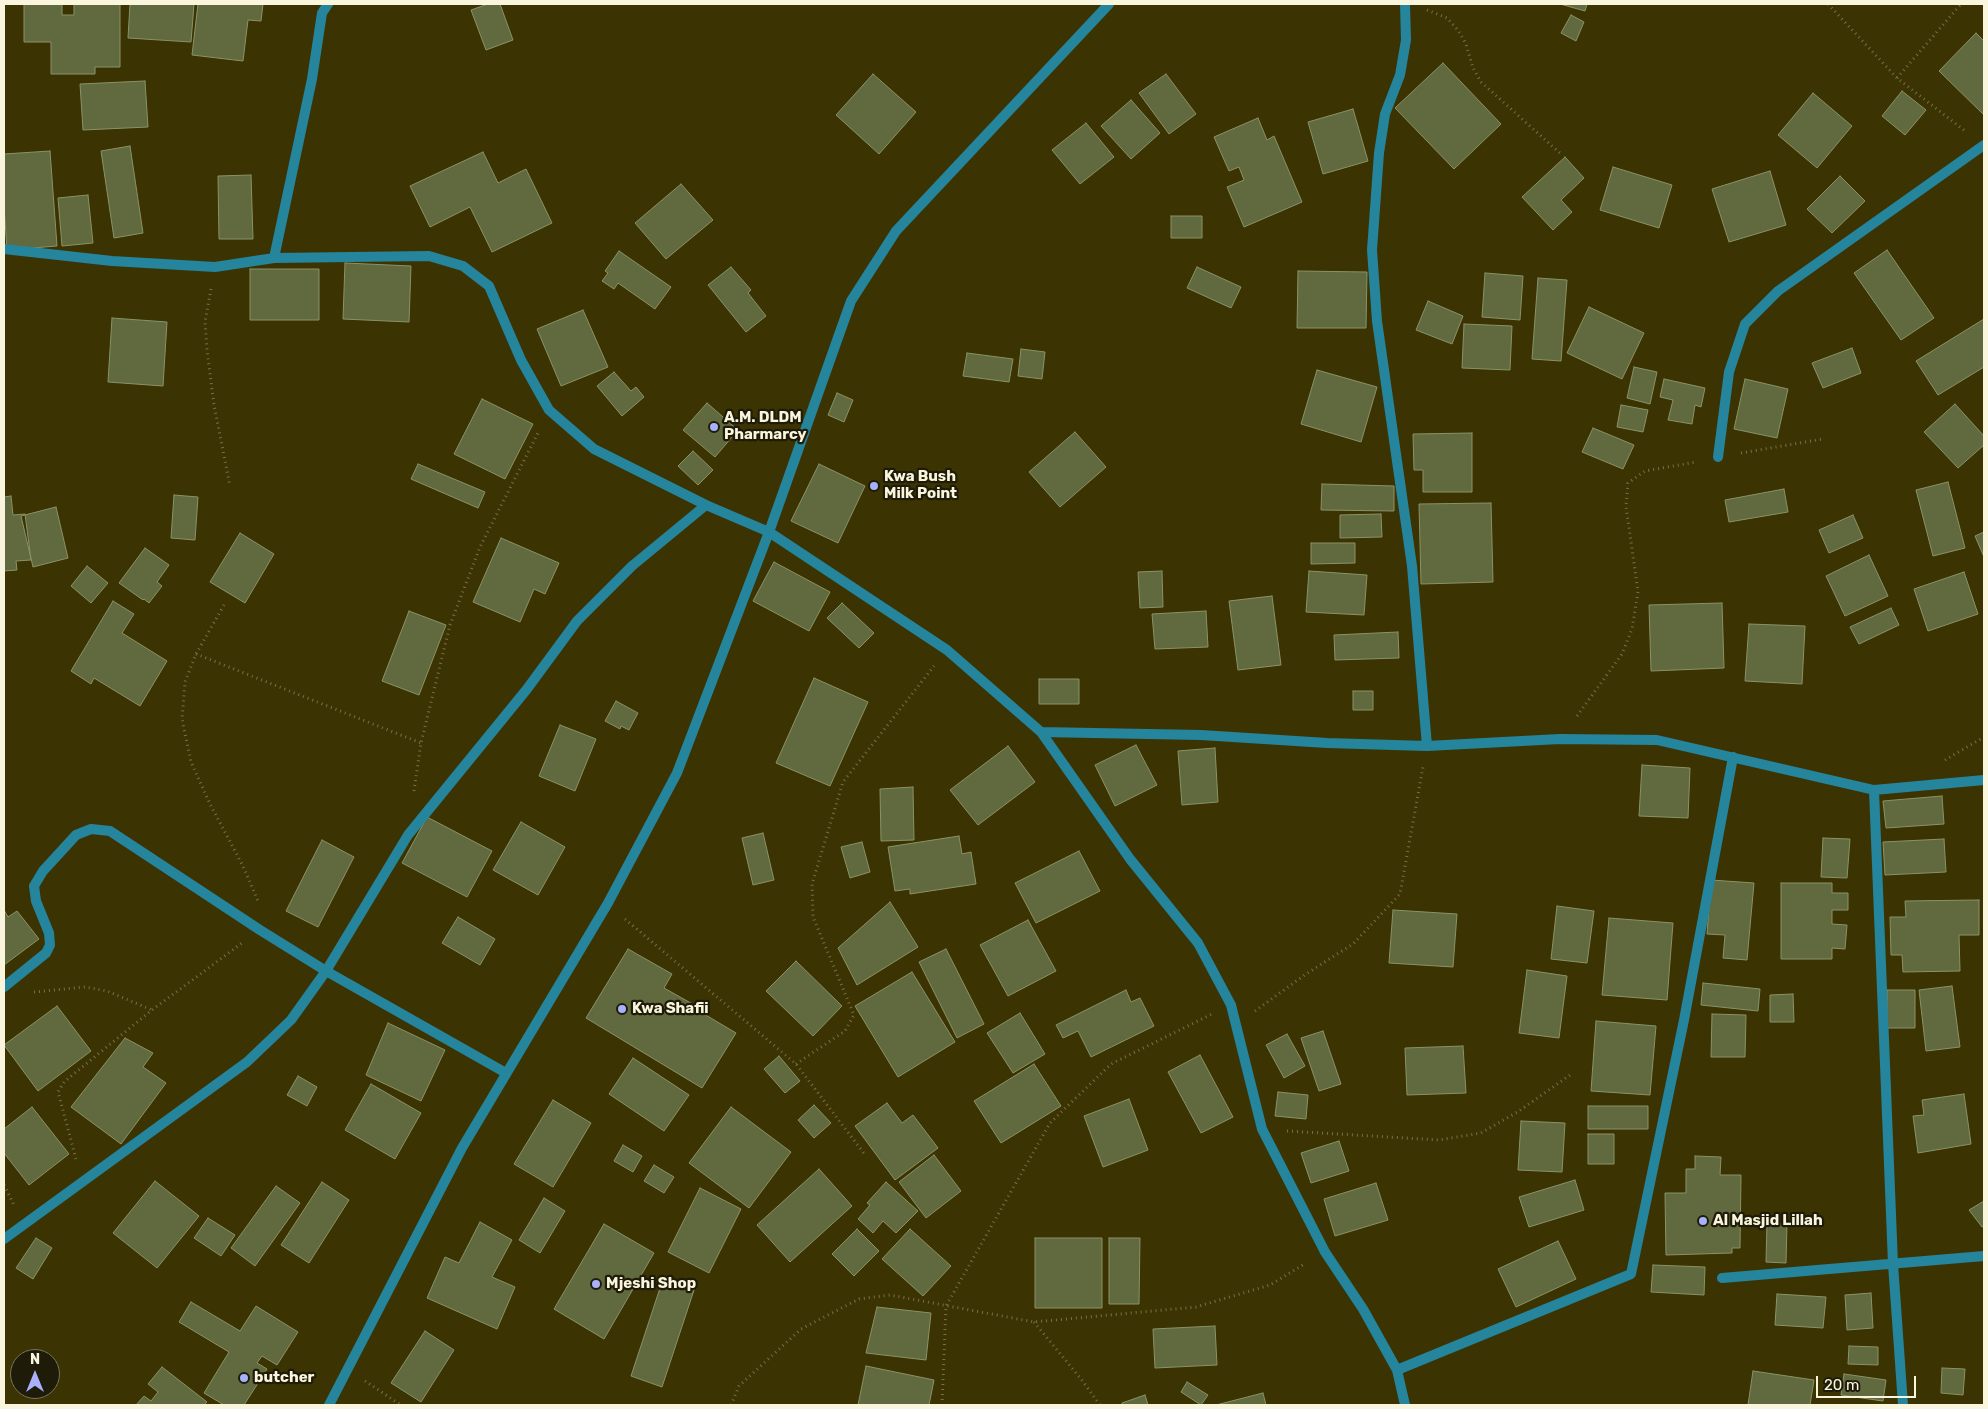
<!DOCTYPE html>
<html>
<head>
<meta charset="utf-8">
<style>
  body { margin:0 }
  #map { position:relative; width:1988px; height:1409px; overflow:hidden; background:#3c3303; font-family:Rubik,sans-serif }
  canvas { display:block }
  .frame { position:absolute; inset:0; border:5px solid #faf6dd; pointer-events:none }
  .north { position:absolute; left:10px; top:1349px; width:50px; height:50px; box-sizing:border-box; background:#1f1b09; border:1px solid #77735e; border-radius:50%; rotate:0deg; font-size:14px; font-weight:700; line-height:20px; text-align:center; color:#faf6dd }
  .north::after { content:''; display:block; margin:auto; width:18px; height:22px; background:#a7b1fc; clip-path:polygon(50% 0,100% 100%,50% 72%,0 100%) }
  .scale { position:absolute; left:1816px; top:1376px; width:100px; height:22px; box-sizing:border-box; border:2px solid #faf6dd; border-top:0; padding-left:6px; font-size:15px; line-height:18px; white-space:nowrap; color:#faf6dd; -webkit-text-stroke:4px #1f1b09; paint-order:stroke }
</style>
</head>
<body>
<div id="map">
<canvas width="1988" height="1409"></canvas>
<div class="frame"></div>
<div class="north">N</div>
<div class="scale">20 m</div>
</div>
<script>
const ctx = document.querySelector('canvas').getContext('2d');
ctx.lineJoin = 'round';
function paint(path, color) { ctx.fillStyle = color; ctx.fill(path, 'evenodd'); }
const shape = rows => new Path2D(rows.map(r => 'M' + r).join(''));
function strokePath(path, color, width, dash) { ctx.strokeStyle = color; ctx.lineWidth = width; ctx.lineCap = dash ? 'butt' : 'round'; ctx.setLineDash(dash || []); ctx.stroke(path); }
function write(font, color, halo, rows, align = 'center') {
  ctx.font = font + ' Rubik,sans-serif'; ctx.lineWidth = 4.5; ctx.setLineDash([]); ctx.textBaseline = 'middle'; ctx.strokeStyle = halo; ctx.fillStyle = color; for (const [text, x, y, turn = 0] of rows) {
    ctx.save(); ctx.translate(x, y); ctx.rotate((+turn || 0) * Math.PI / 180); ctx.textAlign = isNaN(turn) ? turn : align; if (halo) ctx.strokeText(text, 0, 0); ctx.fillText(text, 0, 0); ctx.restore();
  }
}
const building = shape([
  [24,4,62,4,62,15,74,15,74,4,120,4,120,67,95,67,95,74,51,74,51,42,24,42,24,4],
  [130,4,194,4,191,42,128,38,130,4],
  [198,4,263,4,261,21,248,20,243,61,192,55,198,4],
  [488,4,500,4,513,40,486,50,471,10,488,4],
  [1560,4,1587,4,1585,11,1560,4],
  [1571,15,1584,22,1576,41,1561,33,1571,15],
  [1976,33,1984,41,1984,115,1939,71,1976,33],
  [1443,63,1501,124,1454,169,1395,108,1443,63],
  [873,74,916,112,879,154,836,115,873,74],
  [1166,74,1196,114,1169,134,1139,93,1166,74],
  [145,81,148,127,83,130,80,84,145,81],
  [1902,91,1926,110,1905,135,1882,116,1902,91],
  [1813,93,1852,126,1817,168,1778,135,1813,93],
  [1131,100,1160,133,1131,159,1101,126,1131,100],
  [1353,109,1368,161,1323,174,1308,122,1353,109],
  [1258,118,1267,140,1274,136,1302,202,1244,227,1227,187,1244,180,1239,167,1229,171,1214,137,1258,118],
  [1086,123,1114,157,1080,184,1052,150,1086,123],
  [130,146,143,233,114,238,101,151,130,146],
  [50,151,57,246,7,250,4,205,4,154,50,151],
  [483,152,498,183,526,169,552,223,492,252,470,207,430,227,410,186,483,152],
  [1565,157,1584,178,1561,200,1572,212,1553,230,1522,197,1565,157],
  [1613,167,1672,185,1659,228,1600,210,1613,167],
  [1770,171,1786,225,1729,242,1712,189,1770,171],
  [251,175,253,239,219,239,218,176,251,175],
  [1840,176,1865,201,1832,233,1807,209,1840,176],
  [681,184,713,220,666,259,635,223,681,184],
  [88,195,93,243,62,246,58,198,88,195],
  [1171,216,1202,216,1202,238,1171,238,1171,216],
  [1887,250,1934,318,1901,340,1854,273,1887,250],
  [619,251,671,287,655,309,618,283,614,289,602,281,608,273,605,271,619,251],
  [345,263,411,266,409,322,343,319,345,263],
  [731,267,751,290,748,293,766,316,746,332,708,285,731,267],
  [1197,267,1241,287,1231,308,1187,288,1197,267],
  [250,269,319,269,319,320,250,320,250,269],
  [1298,271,1367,272,1366,328,1297,328,1298,271],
  [1485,273,1523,276,1520,320,1482,317,1485,273],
  [1538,278,1567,280,1561,361,1532,359,1538,278],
  [1428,301,1463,316,1452,344,1416,330,1428,301],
  [1589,307,1644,333,1622,379,1567,353,1589,307],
  [583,310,608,367,561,386,537,329,583,310],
  [112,318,167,322,163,386,108,382,112,318],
  [1984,319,1984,367,1938,395,1916,361,1984,319],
  [1464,324,1512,326,1510,370,1462,368,1464,324],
  [1852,348,1861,373,1823,388,1812,363,1852,348],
  [1021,349,1045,352,1042,379,1018,376,1021,349],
  [967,353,1013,359,1009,382,963,376,967,353],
  [1634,367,1657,372,1650,404,1627,398,1634,367],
  [1317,370,1377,387,1361,442,1301,424,1317,370],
  [614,372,631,391,636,387,644,397,622,416,597,386,614,372],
  [1664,379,1705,388,1701,407,1695,405,1692,424,1668,420,1673,400,1660,397,1664,379],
  [1745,379,1788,389,1777,438,1734,429,1745,379],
  [837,393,853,400,844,422,828,415,837,393],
  [482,399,533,424,505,479,454,454,482,399],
  [707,403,738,430,715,457,683,430,707,403],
  [1955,404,1984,436,1984,445,1958,468,1924,432,1955,404],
  [1621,405,1648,410,1643,432,1617,427,1621,405],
  [1593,428,1634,445,1623,469,1582,452,1593,428],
  [1075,432,1106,467,1060,507,1029,472,1075,432],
  [1472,433,1472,492,1423,492,1423,470,1414,470,1413,434,1472,433],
  [693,451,713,470,698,485,678,466,693,451],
  [418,464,485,492,478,508,411,479,418,464],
  [819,464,865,486,838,543,791,521,819,464],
  [1948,482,1965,548,1933,556,1916,490,1948,482],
  [1322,484,1394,486,1394,511,1321,510,1322,484],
  [1784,489,1788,512,1729,522,1725,500,1784,489],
  [174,495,198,497,195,540,171,538,174,495],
  [11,496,13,515,25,514,31,560,16,561,17,570,4,571,4,497,11,496],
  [1491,503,1493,582,1421,584,1419,504,1491,503],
  [56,507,68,558,33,567,21,516,56,507],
  [1381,514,1382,537,1340,538,1340,515,1381,514],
  [1853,515,1863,538,1829,553,1819,530,1853,515],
  [1984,532,1984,557,1975,536,1984,532],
  [240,533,274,554,245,603,210,582,240,533],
  [501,538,559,563,545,594,534,589,520,622,473,602,501,538],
  [1311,543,1355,543,1355,563,1311,564,1311,543],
  [145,548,169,565,157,582,162,586,149,603,144,599,143,600,119,583,145,548],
  [1869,555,1888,596,1845,616,1826,576,1869,555],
  [774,562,830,592,809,631,753,601,774,562],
  [87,566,108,583,91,603,71,586,87,566],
  [1162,571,1163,607,1140,608,1138,572,1162,571],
  [1309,571,1367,575,1364,615,1306,612,1309,571],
  [1964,572,1978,614,1928,631,1914,589,1964,572],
  [1272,596,1281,665,1238,670,1229,601,1272,596],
  [113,601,134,614,122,633,167,661,140,706,94,678,91,684,71,671,113,601],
  [842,603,874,633,859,648,827,618,842,603],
  [1722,603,1724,668,1651,671,1649,605,1722,603],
  [1891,608,1899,625,1859,644,1850,627,1891,608],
  [409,611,446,625,419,695,382,681,409,611],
  [1206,611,1208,647,1155,649,1152,614,1206,611],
  [1749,624,1805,626,1802,684,1745,681,1749,624],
  [1398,632,1399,658,1335,660,1334,635,1398,632],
  [814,678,868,702,830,786,776,763,814,678],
  [1039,679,1079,679,1079,704,1039,704,1039,679],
  [1353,691,1373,691,1373,710,1353,710,1353,691],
  [616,701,638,713,629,730,621,726,620,729,605,721,616,701],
  [560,725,596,739,575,791,539,776,560,725],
  [1136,745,1157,785,1115,806,1095,765,1136,745],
  [1008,746,1035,782,978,825,950,790,1008,746],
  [1215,748,1218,802,1182,805,1178,751,1215,748],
  [1642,765,1690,768,1688,818,1639,816,1642,765],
  [913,787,914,840,881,841,880,789,913,787],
  [1942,796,1944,824,1886,828,1883,801,1942,796],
  [427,817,492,851,467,897,402,863,427,817],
  [521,822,565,847,538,895,493,870,521,822],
  [763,833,774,880,753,885,742,838,763,833],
  [959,836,962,854,971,852,976,884,910,894,910,889,895,891,888,847,959,836],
  [1823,838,1850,839,1847,878,1821,877,1823,838],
  [1944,839,1946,872,1885,875,1883,842,1944,839],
  [322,840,354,857,318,927,286,911,322,840],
  [862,842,870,872,850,878,841,847,862,842],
  [1079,851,1100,891,1036,923,1015,883,1079,851],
  [1711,880,1754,883,1747,960,1723,958,1725,935,1707,934,1711,880],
  [1781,883,1832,883,1832,893,1848,893,1848,910,1832,910,1832,924,1847,925,1845,949,1832,948,1832,959,1781,959,1781,883],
  [1979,900,1979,935,1959,935,1960,971,1903,972,1902,955,1891,955,1890,917,1906,917,1905,901,1979,900],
  [890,902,918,947,857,985,838,948,890,902],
  [1557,906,1594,911,1587,963,1551,959,1557,906],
  [4,910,8,917,17,911,39,939,4,965,4,910],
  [1393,910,1457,914,1453,967,1389,963,1393,910],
  [458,917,495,939,480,965,442,943,458,917],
  [1609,918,1673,923,1667,1000,1602,995,1609,918],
  [1028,920,1056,971,1008,996,980,945,1028,920],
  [628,949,672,974,664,988,705,1011,704,1014,736,1033,702,1088,586,1018,628,949],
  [946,949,984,1024,957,1038,919,962,946,949],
  [796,961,842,1006,813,1036,766,991,796,961],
  [1527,970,1567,976,1559,1038,1519,1033,1527,970],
  [912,972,955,1042,898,1077,855,1006,912,972],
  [1703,983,1760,989,1758,1011,1701,1005,1703,983],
  [1952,986,1960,1047,1926,1051,1919,990,1952,986],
  [1126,990,1131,1002,1140,998,1154,1026,1091,1057,1078,1031,1063,1038,1056,1025,1126,990],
  [1887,990,1915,990,1915,1028,1887,1028,1887,990],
  [1793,994,1794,1022,1770,1022,1770,995,1793,994],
  [57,1006,91,1051,38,1091,4,1045,57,1006],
  [1020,1013,1045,1054,1013,1073,987,1033,1020,1013],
  [1712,1014,1746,1015,1745,1057,1711,1057,1712,1014],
  [1596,1021,1656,1026,1650,1095,1591,1091,1596,1021],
  [388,1023,445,1050,421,1101,366,1075,388,1023],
  [1323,1031,1341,1084,1319,1091,1301,1038,1323,1031],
  [1287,1034,1305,1066,1284,1078,1266,1045,1287,1034],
  [125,1038,153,1053,143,1067,166,1083,121,1144,71,1107,125,1038],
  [1463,1046,1466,1093,1407,1095,1405,1048,1463,1046],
  [1200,1055,1233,1117,1201,1133,1168,1072,1200,1055],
  [779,1056,800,1081,785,1093,764,1069,779,1056],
  [633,1058,689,1095,664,1131,609,1094,633,1058],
  [1034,1064,1061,1106,1001,1143,974,1101,1034,1064],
  [298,1076,317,1087,307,1106,287,1095,298,1076],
  [371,1084,421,1113,395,1159,345,1130,371,1084],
  [1278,1092,1308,1095,1306,1119,1275,1116,1278,1092],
  [1964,1094,1971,1144,1918,1153,1913,1116,1924,1115,1922,1100,1964,1094],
  [1129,1099,1148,1150,1103,1167,1084,1116,1129,1099],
  [553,1100,591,1123,553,1187,514,1164,553,1100],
  [887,1103,902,1123,913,1115,938,1148,895,1180,855,1126,887,1103],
  [814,1105,831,1123,814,1138,798,1120,814,1105],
  [1588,1106,1648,1106,1648,1129,1588,1129,1588,1106],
  [32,1107,69,1154,29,1185,4,1153,4,1129,32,1107],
  [731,1107,791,1152,749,1208,689,1163,731,1107],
  [1521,1121,1565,1123,1562,1172,1518,1170,1521,1121],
  [1588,1134,1614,1134,1614,1164,1588,1164,1588,1134],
  [1339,1141,1349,1171,1311,1183,1301,1153,1339,1141],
  [623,1145,642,1156,633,1172,614,1161,623,1145],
  [934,1155,961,1191,926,1218,899,1182,934,1155],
  [1695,1156,1721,1157,1720,1175,1741,1175,1740,1248,1732,1248,1732,1253,1666,1255,1665,1193,1686,1193,1686,1169,1695,1169,1695,1156],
  [654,1165,674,1177,664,1193,644,1181,654,1165],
  [819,1169,852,1206,790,1262,757,1225,819,1169],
  [1575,1180,1584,1210,1529,1227,1519,1197,1575,1180],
  [155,1181,199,1216,157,1268,113,1233,155,1181],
  [322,1182,349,1200,309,1263,281,1245,322,1182],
  [886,1182,918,1211,896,1233,883,1221,873,1233,858,1219,870,1205,867,1203,886,1182],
  [1376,1183,1388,1220,1335,1236,1324,1199,1376,1183],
  [276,1186,300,1203,255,1266,231,1248,276,1186],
  [700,1188,741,1209,709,1273,668,1252,700,1188],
  [544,1198,565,1211,540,1253,519,1240,544,1198],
  [1984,1201,1984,1226,1982,1227,1969,1210,1984,1201],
  [208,1218,235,1235,221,1256,194,1238,208,1218],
  [480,1222,512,1240,492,1277,515,1287,497,1329,427,1298,445,1257,459,1263,480,1222],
  [1767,1223,1787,1224,1786,1263,1766,1262,1767,1223],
  [604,1224,654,1253,604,1339,554,1309,604,1224],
  [857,1229,879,1251,854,1276,832,1254,857,1229],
  [910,1229,951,1266,923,1296,882,1259,910,1229],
  [36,1238,52,1248,33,1279,16,1268,36,1238],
  [1035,1238,1102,1238,1102,1308,1035,1308,1035,1238],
  [1109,1238,1140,1238,1139,1304,1109,1304,1109,1238],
  [1558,1241,1576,1279,1516,1307,1498,1269,1558,1241],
  [1653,1265,1705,1267,1704,1295,1651,1292,1653,1265],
  [664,1276,695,1287,662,1387,631,1376,664,1276],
  [1871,1293,1873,1328,1847,1330,1845,1295,1871,1293],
  [1777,1294,1826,1297,1823,1328,1775,1325,1777,1294],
  [191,1302,240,1331,256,1306,298,1332,277,1365,262,1356,257,1363,267,1369,244,1405,224,1405,204,1393,229,1352,179,1322,191,1302],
  [877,1307,931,1313,926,1360,866,1353,877,1307],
  [1215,1326,1217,1365,1155,1368,1153,1329,1215,1326],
  [425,1331,454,1350,421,1402,391,1383,425,1331],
  [1849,1346,1878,1347,1878,1365,1848,1364,1849,1346],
  [866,1366,934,1380,929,1405,858,1405,866,1366],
  [162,1367,207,1402,204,1405,136,1405,144,1396,151,1401,158,1392,148,1384,162,1367],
  [1942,1368,1965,1369,1963,1395,1941,1393,1942,1368],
  [1753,1371,1814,1380,1810,1405,1748,1405,1753,1371],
  [1844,1374,1886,1380,1883,1401,1841,1395,1844,1374],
  [1187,1382,1208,1395,1201,1405,1181,1392,1187,1382],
  [1263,1393,1266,1405,1216,1405,1263,1393],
  [1145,1395,1148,1405,1122,1405,1122,1403,1145,1395]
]);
paint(building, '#61693e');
strokePath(building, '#8a9366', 1);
strokePath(shape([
  [1828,4,1897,78,1965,131],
  [1427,10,1447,18,1458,30,1466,44,1473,68,1481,82,1561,154],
  [1897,78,1961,4],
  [211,289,205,322,207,350,214,405,230,486],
  [1741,453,1823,439],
  [224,605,196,654,185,682,182,719,191,762,210,804,243,866,258,901],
  [196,654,421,743],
  [1577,716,1622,654,1632,629,1638,592,1626,506,1628,483,1645,471,1696,462],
  [1945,760,1984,737],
  [414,791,421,743,450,625,480,547,539,431],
  [625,919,796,1064,866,1156],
  [34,992,85,987,107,991,152,1010],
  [1255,1011,1306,974,1353,944,1400,894,1423,767],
  [796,1064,845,1031,854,1015,813,917,812,884,843,782,934,666],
  [1287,1131,1439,1140,1481,1133,1519,1111,1573,1073],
  [76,1159,58,1092,64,1082,152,1010,242,943],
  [4,1185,14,1205],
  [1034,1322,1081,1379,1100,1405],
  [365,1381,401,1405],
  [731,1405,739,1386,801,1329,859,1299,890,1295,1034,1322,1196,1307,1270,1285,1306,1263],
  [942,1405,946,1306,1050,1123,1111,1064,1212,1014]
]), '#787047', 3, [1, 4]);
strokePath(shape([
  [1405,4,1406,40,1400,75,1385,114,1379,153,1372,250,1377,321,1412,566,1427,746],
  [4,249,112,261,215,267,274,258,429,256,463,266,489,286,521,360,549,410,594,449,706,505,769,532,947,650,1041,732,1130,859,1198,943,1231,1005,1262,1129,1325,1252,1363,1309,1397,1370,1405,1405],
  [274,258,312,79,322,13,328,4],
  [1718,457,1729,372,1745,324,1778,291,1984,145],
  [1041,732,1201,735,1327,743,1427,746,1560,739,1657,740,1874,790,1984,780],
  [1874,790,1893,1264,1903,1405],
  [4,987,46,953,50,945,49,933,36,901,34,886,43,871,76,835,91,829,110,831,260,930,326,971,506,1073],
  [4,1239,247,1062,291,1020,326,971,408,835,527,689,577,621,632,566,706,505],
  [1722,1278,1984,1256],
  [1397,1370,1631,1274,1684,1020,1733,757],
  [329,1405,462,1148,608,903,677,773,769,532,851,301,896,231,1109,4]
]), '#25859c', 10);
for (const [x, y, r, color] of [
  [714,427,5,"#a7b1fc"],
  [874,486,5,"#a7b1fc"],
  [622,1009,5,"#a7b1fc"],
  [1703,1221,5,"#a7b1fc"],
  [596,1284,5,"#a7b1fc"],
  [244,1378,5,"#a7b1fc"]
]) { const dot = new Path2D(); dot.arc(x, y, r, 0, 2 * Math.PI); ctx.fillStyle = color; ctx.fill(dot); strokePath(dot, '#1f1b09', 2); }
write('bold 15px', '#faf6dd', '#1f1b09', [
  ["A.M. DLDM",724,418],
  ["Pharmarcy",724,435],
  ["Kwa Bush",884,477],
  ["Milk Point",884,494],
  ["Kwa Shafii",632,1009],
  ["Al Masjid Lillah",1713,1221],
  ["Mjeshi Shop",606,1284],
  ["butcher",254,1378]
], 'left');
</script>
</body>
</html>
